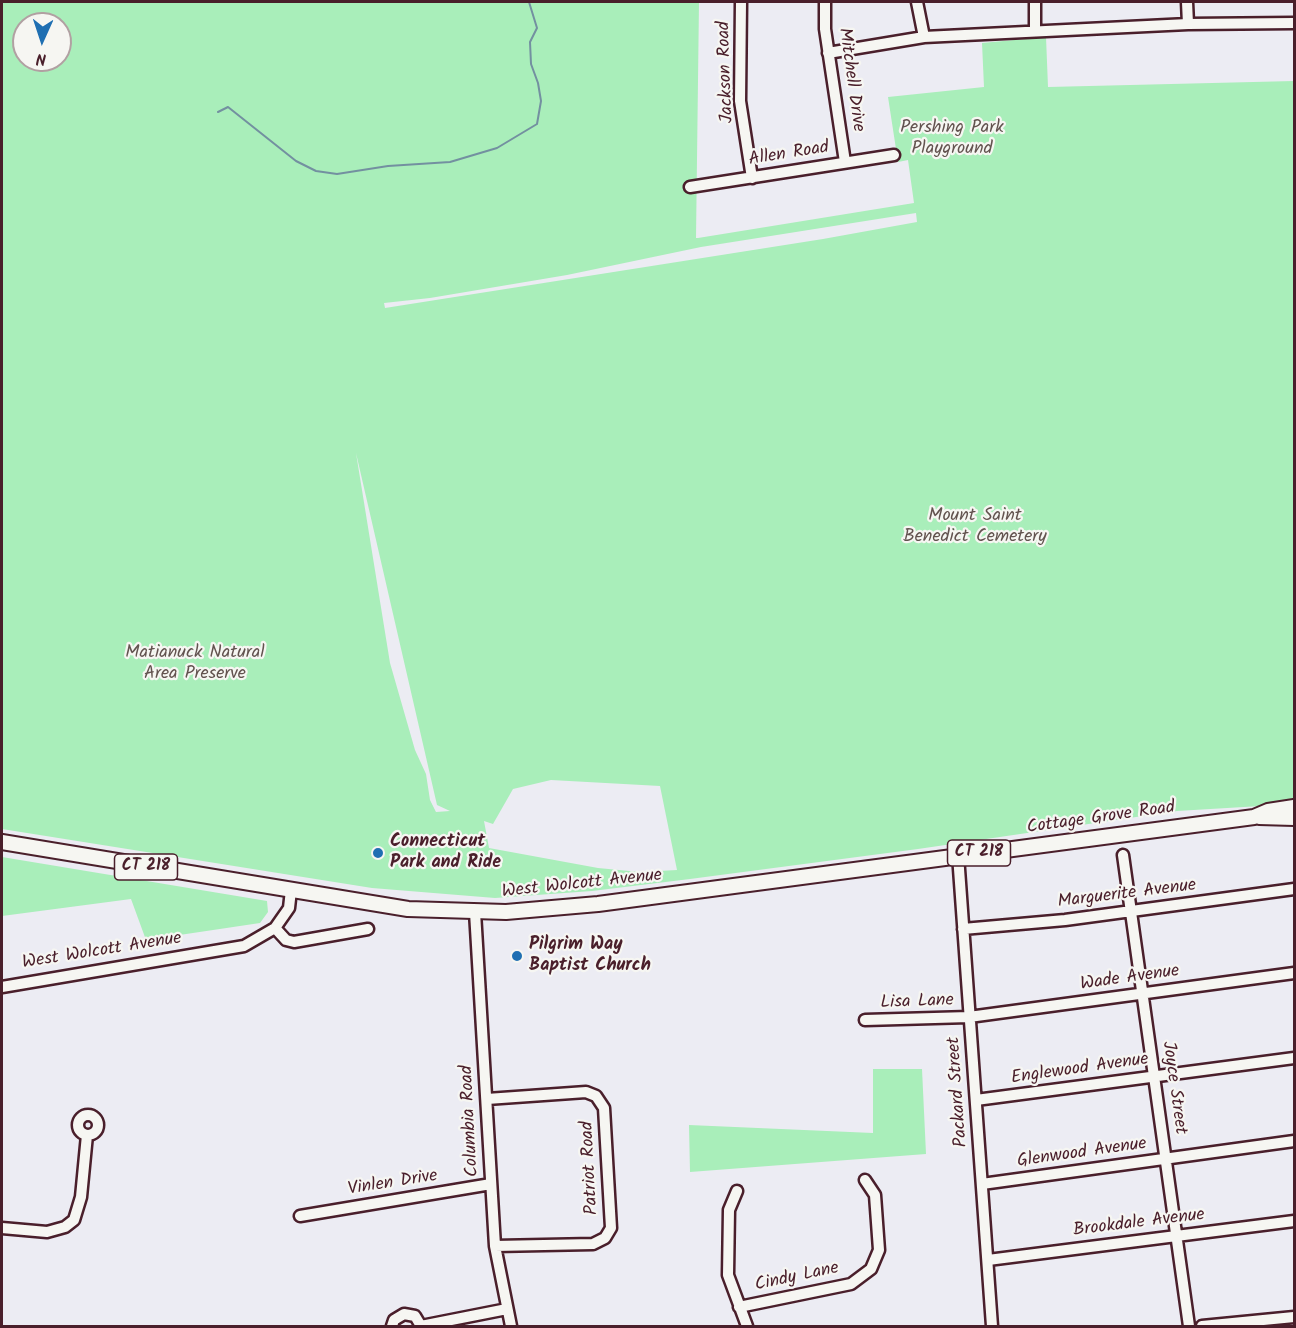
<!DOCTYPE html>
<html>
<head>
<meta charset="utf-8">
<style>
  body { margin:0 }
  #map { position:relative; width:1296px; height:1328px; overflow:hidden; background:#ececf3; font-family:Kalam,sans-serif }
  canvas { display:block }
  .frame { position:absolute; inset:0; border:3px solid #4a1f2b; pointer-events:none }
  .north { position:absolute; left:12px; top:12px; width:60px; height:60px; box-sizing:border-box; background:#f6f6f2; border:2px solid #b1a0a2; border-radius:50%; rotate:183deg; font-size:16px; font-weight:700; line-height:24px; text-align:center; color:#4a1f2b }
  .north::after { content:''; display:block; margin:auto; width:21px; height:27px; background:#1f6fb2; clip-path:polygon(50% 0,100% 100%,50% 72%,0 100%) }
</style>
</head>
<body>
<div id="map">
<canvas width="1296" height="1328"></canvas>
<div class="frame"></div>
<div class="north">N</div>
</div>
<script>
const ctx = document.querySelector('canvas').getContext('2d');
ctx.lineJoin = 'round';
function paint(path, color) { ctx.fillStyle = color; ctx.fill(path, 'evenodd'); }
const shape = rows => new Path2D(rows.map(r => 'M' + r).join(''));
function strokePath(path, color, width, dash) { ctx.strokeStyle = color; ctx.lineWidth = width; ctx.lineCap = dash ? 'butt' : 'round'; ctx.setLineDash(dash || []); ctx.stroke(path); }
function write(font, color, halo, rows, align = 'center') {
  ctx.font = font + ' Kalam,sans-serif'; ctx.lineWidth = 4.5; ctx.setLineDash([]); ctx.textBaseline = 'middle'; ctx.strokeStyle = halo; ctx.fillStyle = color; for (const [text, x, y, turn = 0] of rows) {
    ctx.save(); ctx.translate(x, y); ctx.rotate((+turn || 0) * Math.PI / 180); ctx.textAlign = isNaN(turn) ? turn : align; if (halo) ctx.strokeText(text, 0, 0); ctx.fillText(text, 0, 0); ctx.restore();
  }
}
paint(shape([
  [2,2,699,2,696,238,698,238,914,203,908,160,898,162,888,97,984,87,982,43,1046,37,1048,87,1294,81,1294,804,1177,811,918,849,690,879,592,891,495,898,372,888,2,829],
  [24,24,60,24,60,60,24,60],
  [916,213,917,222,823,239,385,308,384,303,430,298,567,275,701,247],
  [356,453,437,805,450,811,436,812,430,800,426,774,415,750,390,663],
  [551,780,660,786,677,870,640,872,598,868,489,848,484,821,493,824,513,789],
  [2,857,267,901,268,912,260,923,146,940,131,899,2,916],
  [873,1069,922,1069,926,1154,690,1172,689,1125,873,1133]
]), '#a9eeba');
strokePath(shape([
  [218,112,228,107,296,161,316,171,337,174,388,166,450,162,497,148,537,124,541,101,538,83,531,64,530,42,537,28,529,2]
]), '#7390a0', 2);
const minor = shape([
  [741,2,740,101,752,178],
  [825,2,825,29,845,162],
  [917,2,924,37],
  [1035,2,1035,31],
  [1187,2,1188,24],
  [828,53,924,37,1188,24,1294,23],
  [690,187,894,155],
  [958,855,992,1326],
  [1123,855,1189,1326],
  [475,912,495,1246,511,1326],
  [275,928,286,940,294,942,368,929],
  [963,929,1065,920,1294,889],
  [2,987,244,946,275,928,289,908,291,890],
  [865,1020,969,1017,1294,973],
  [487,1099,586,1092,596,1096,604,1108,611,1228,605,1238,593,1244,495,1246],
  [976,1100,1294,1058],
  '78 1125a10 10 0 1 1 20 0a10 10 0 1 1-20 0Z',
  [982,1184,1294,1141],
  [737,1191,729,1210,728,1275,747,1326],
  [300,1216,491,1184],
  [2,1228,47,1232,65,1227,74,1220,81,1197,87,1135],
  [988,1260,1294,1221],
  [739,1307,851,1284,871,1269,879,1250,875,1195,865,1180],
  [392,1326,394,1320,404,1314,415,1316,421,1326],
  [421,1326,507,1309],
  [1202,1326,1294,1317]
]);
const major = shape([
  [1259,817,1294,818],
  [2,842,408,909,506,912,598,904,1254,817,1268,811,1294,807]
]);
strokePath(minor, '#4a1f2b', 15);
strokePath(major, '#4a1f2b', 18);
strokePath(minor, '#f6f6f2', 10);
strokePath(major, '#f6f6f2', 14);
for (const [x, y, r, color] of [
  [378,853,6,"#1f6fb2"],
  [517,956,6,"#1f6fb2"]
]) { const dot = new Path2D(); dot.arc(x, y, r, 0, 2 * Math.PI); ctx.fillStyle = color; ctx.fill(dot); strokePath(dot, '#f6f6f2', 2); }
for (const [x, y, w] of [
  [979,853,63],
  [146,867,63]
]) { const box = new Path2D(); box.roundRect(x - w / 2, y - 13, w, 26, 4.5); ctx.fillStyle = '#f6f6f2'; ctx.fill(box); strokePath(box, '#4a1f2b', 1.5); }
write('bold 16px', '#4a1f2b', null, [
  ["CT 218",979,853],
  ["CT 218",146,867]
]);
write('18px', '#4a1f2b', '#f6f6f2', [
  ["Jackson Road",727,72,-92],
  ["Mitchell Drive",850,80,82],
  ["Allen Road",789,155,-9],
  ["Cottage Grove Road",1101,819,-8],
  ["West Wolcott Avenue",582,885,-6],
  ["Marguerite Avenue",1127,895,-7],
  ["West Wolcott Avenue",102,952,-9],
  ["Wade Avenue",1130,979,-8],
  ["Lisa Lane",917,1003,-2],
  ["Englewood Avenue",1080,1070,-8],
  ["Joyce Street",1173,1088,82],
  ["Packard Street",959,1092,-94],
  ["Columbia Road",471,1121,-93],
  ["Glenwood Avenue",1082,1154,-8],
  ["Patriot Road",591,1168,-93],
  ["Vinlen Drive",393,1184,-9],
  ["Brookdale Avenue",1139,1224,-7],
  ["Cindy Lane",797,1278,-12]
]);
write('18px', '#62534f', '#f6f6f2', [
  ["Pershing Park",952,129],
  ["Playground",952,150],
  ["Mount Saint",975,517],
  ["Benedict Cemetery",975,538],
  ["Matianuck Natural",195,654],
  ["Area Preserve",195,675]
]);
write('bold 18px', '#4a1f2b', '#f6f6f2', [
  ["Connecticut",390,843],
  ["Park and Ride",390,864],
  ["Pilgrim Way",529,946],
  ["Baptist Church",529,967]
], 'left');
</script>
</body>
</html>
